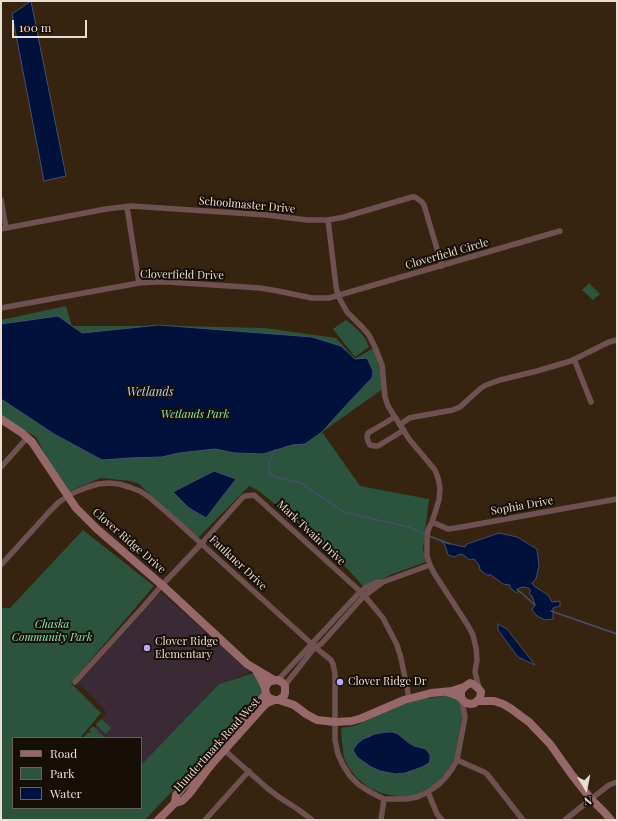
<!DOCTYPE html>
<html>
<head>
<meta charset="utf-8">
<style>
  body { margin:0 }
  #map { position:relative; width:618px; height:821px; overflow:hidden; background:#362410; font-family:"Playfair Display",serif }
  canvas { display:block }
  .frame { position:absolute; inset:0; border:2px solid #eaddd1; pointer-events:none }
  .legend { position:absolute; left:12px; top:737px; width:130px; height:72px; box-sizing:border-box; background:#170f07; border:1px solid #6b6158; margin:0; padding:5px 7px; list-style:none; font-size:12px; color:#eaddd1 }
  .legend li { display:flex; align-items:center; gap:8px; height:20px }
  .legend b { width:20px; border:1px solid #6b6158 }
  .north { position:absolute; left:566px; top:769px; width:40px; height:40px; -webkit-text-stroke:3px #170f07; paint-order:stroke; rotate:170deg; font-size:11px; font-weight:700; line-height:16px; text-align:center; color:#eaddd1 }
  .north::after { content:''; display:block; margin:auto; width:14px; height:18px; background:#eaddd1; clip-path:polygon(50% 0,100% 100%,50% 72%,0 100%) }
  .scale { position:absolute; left:12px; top:20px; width:75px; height:18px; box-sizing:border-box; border:2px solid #eaddd1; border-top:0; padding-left:5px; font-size:12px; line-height:14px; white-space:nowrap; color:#eaddd1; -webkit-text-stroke:3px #170f07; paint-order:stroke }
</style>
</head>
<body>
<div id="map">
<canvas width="618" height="821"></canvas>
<div class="frame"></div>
<ul class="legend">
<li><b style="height:5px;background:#96686a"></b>Road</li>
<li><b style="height:11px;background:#2b533e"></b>Park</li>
<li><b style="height:11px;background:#00123c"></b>Water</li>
</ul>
<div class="north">N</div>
<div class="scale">100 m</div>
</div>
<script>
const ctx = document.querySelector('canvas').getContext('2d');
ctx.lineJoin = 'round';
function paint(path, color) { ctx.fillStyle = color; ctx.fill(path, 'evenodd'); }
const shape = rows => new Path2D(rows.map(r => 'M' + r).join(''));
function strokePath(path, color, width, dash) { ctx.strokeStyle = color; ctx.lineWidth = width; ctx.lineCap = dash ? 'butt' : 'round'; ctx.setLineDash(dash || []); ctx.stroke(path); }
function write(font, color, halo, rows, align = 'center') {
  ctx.font = font + ' "Playfair Display",serif'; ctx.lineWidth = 4; ctx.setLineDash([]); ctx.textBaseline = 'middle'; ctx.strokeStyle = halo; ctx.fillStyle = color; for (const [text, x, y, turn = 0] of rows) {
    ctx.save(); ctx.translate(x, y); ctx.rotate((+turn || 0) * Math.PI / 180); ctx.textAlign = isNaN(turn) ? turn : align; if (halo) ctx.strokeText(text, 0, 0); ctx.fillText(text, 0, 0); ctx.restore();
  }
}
paint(shape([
  [161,592,250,672,219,684,141,765,141,738,87,738,107,713,78,683]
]), '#3a2a35');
paint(shape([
  [589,283,600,294,593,300,582,290],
  [66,306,72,326,176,326,265,328,336,338,355,359,375,347,384,388,322,432,360,486,429,499,423,549,426,562,390,575,365,588,330,550,259,491,249,486,197,539,139,484,130,481,101,478,65,493,36,437,1,416,1,320],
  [346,320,358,330,365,338,369,347,355,357,333,329],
  [83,530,154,586,71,683,101,713,80,738,13,738,13,808,141,808,141,765,219,684,257,672,263,695,145,820,1,820,1,608,10,608],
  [443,696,452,696,461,700,463,710,455,758,447,772,433,787,416,795,406,797,389,795,379,792,369,788,357,778,349,768,344,758,342,742,341,728,354,726,405,704,421,699,438,697],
  [101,719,102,719,111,728,106,734,96,725,96,724],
  [93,726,99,731,97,733,98,734,99,732,106,738,83,738,88,732,91,733,91,732,89,730]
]), '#2b533e');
const water = shape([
  [31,1,66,176,44,181,12,14,31,1],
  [58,316,82,333,159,325,312,337,341,346,355,359,367,358,373,371,372,378,350,401,322,432,305,444,292,445,263,454,235,453,215,449,179,453,162,457,130,458,102,460,54,434,1,399,1,324,58,316],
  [214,471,236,479,206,518,189,508,173,492,214,471],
  [499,533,517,537,537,549,539,566,536,579,532,583,534,586,548,595,552,602,560,601,560,606,553,608,553,619,545,620,537,616,532,610,535,604,532,596,529,593,530,592,530,589,525,587,519,588,517,593,510,588,510,585,503,584,491,575,487,575,480,570,479,565,474,559,470,560,462,554,458,555,455,557,448,555,445,545,442,542,465,547,467,544,499,533],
  [498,624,507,629,535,665,518,657,498,630,498,624],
  [386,732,393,732,398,734,409,743,414,746,426,749,430,755,430,759,429,763,422,767,414,770,405,773,396,774,380,771,371,767,357,757,353,750,357,744,363,739,368,737,375,734,386,732]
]);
paint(water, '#00123c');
strokePath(water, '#464f69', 1);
strokePath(shape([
  [275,450,269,462,269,472,275,477,301,483,344,512,408,527,425,534],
  [429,536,450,544],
  [517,589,535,605],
  [551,611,617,634]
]), '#464f69', 1.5);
strokePath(shape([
  [1,200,6,228],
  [127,207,139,283],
  [328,220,336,286,338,296,347,312,363,328,369,335,375,347,382,365,385,397,388,406,409,439,435,470,438,478,440,488,439,500,432,522,428,530,427,537,427,556,430,565,434,573,467,624,473,635,476,648,477,660,475,672,479,688],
  [1,229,106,209,131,206,267,215,307,220,328,220,344,217,412,197,415,197,418,199,422,202,424,205,442,266],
  [1,308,139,283,154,282,168,282,260,288,278,291,312,298,329,298,560,231],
  [574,359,591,402],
  [395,417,368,433,367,437,368,441,370,445,375,446,378,446,404,430],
  [400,425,409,418,414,417,453,410,460,407,481,388,486,385,500,380,537,371,571,361,609,342,617,340],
  [1,467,27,438],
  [432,522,448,529,456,528,617,499],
  [1,565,50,511,59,502,73,493,88,487,98,484,109,483,119,484,129,487,140,491,149,497,172,517,315,647,321,652,331,660,333,664,335,674,335,740,338,754,343,765,350,776,359,785,370,792,384,799,406,799,417,797,428,792,438,785,445,778,452,769,457,760,465,717,462,701],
  [278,680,358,594,365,588,375,583,383,582],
  [75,682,144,606,162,585,202,543,242,498,245,496,254,495,363,594,383,618,397,645,401,658,409,698],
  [285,686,289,680,315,647,321,644,364,596,383,582,430,565],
  [222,748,267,788,279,797,299,810,312,820],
  [457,760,484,772,487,774,523,820],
  [428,792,437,814,442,820],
  [205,820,249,771],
  [381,820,384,799],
  [565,820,591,799,609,785,617,782]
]), '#6f5152', 5.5);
strokePath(shape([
  [1,419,22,433,32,442,76,508,97,529,162,585,247,664,274,680],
  [256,670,262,681,265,688,266,694,269,698,274,700,279,700,284,696,285,693,285,686,283,683,278,680,271,681,268,683,265,688],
  [446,692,456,695,461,698,466,703,471,704,475,703,480,698,481,692,479,689,473,684,470,683,464,687,461,691,461,698],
  [279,700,294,705,306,714,317,720,335,722,352,721,362,718,404,700,431,693,452,691,464,687],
  [478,701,494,701,503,704,510,708,529,722,550,744,572,775,591,799,605,813,611,820],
  [175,803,182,801,189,794,207,770,218,757,261,709,267,703,274,700],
  [175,803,176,795,227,739,266,694],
  [158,820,175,803]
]), '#96686a', 8);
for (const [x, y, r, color] of [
  [147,648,4,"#bbaaf6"],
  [340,682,4,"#bbaaf6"]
]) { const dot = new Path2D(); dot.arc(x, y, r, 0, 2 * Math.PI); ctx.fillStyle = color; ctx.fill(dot); strokePath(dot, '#170f07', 1.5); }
write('11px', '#eaddd1', '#170f07', [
  ["Schoolmaster Drive",247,205,5],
  ["Cloverfield Circle",447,254,-16],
  ["Cloverfield Drive",182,275,1],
  ["Sophia Drive",522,506,-10],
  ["Mark Twain Drive",311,533,43],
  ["Clover Ridge Drive",129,541,41],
  ["Faulkner Drive",238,563,43],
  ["Hundertmark Road West",217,745,-48]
]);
write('italic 11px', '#87e6b3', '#170f07', [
  ["Wetlands Park",195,415],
  ["Chaska",52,625],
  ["Community Park",52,638]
]);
write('11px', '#eaddd1', '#170f07', [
  ["Clover Ridge",155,642],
  ["Elementary",155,655],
  ["Clover Ridge Dr",348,682]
], 'left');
write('italic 12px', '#b3d1fd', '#170f07', [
  ["Wetlands",150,392]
]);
</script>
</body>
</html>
